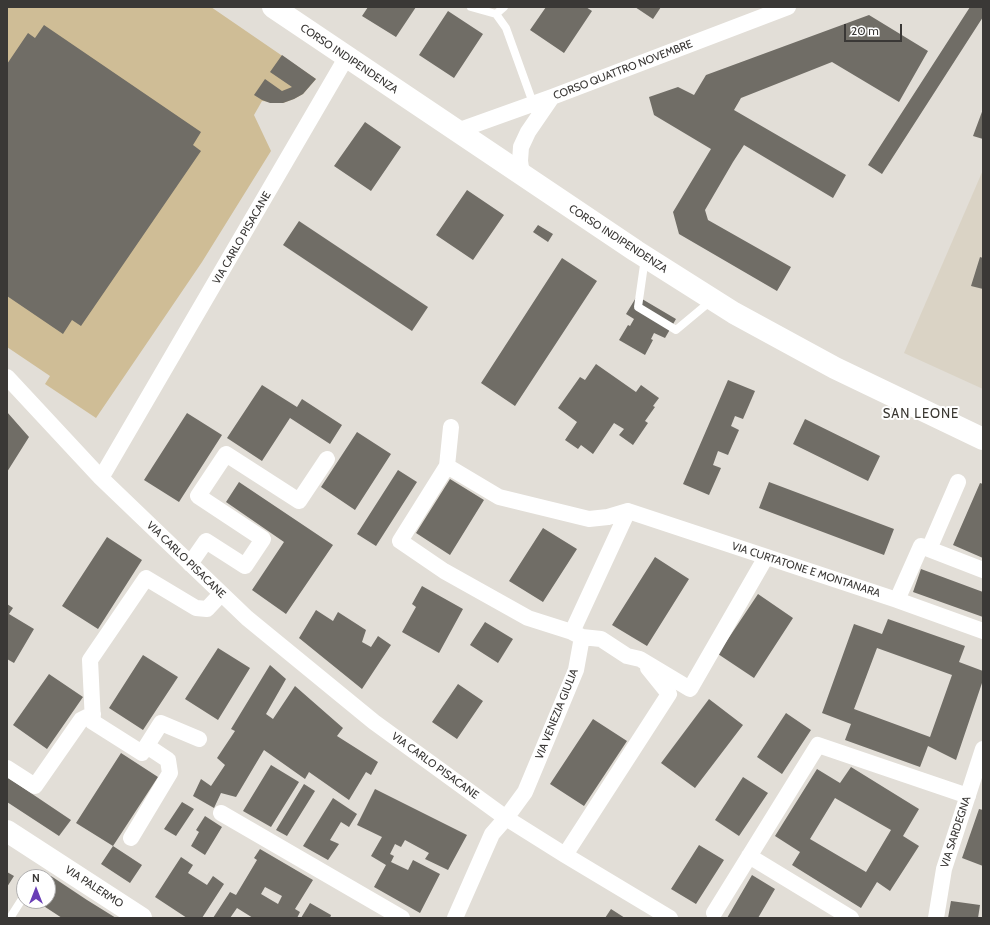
<!DOCTYPE html>
<html>
<head>
<meta charset="utf-8">
<style>
  body { margin:0 }
  #map { position:relative; width:990px; height:925px; overflow:hidden; background:#e2ded7; font-family:Cabin,sans-serif }
  canvas { display:block }
  .frame { position:absolute; inset:0; border:8px solid #3a3836; pointer-events:none }
  .north { position:absolute; left:16px; top:869px; width:40px; height:40px; box-sizing:border-box; background:#fff; border:1px solid #b0afaf; border-radius:50%; rotate:0deg; font-size:11px; font-weight:700; line-height:16px; text-align:center; color:#3a3836 }
  .north::after { content:''; display:block; margin:auto; width:14px; height:18px; background:#6a3eb6; clip-path:polygon(50% 0,100% 100%,50% 72%,0 100%) }
  .scale { position:absolute; left:844px; top:24px; width:58px; height:18px; box-sizing:border-box; border:2px solid #3a3836; border-top:0; padding-left:5px; font-size:12px; line-height:14px; white-space:nowrap; color:#3a3836; -webkit-text-stroke:3px #fff; paint-order:stroke }
</style>
</head>
<body>
<div id="map">
<canvas width="990" height="925"></canvas>
<div class="frame"></div>
<div class="north">N</div>
<div class="scale">20 m</div>
</div>
<script>
const ctx = document.querySelector('canvas').getContext('2d');
ctx.lineJoin = 'round';
function paint(path, color) { ctx.fillStyle = color; ctx.fill(path, 'evenodd'); }
const shape = rows => new Path2D(rows.map(r => 'M' + r).join(''));
function strokePath(path, color, width, dash) { ctx.strokeStyle = color; ctx.lineWidth = width; ctx.lineCap = dash ? 'butt' : 'round'; ctx.setLineDash(dash || []); ctx.stroke(path); }
function write(font, color, halo, rows, align = 'center') {
  ctx.font = font + ' Cabin,sans-serif'; ctx.lineWidth = 4; ctx.setLineDash([]); ctx.textBaseline = 'middle'; ctx.strokeStyle = halo; ctx.fillStyle = color; for (const [text, x, y, turn = 0] of rows) {
    ctx.save(); ctx.translate(x, y); ctx.rotate((+turn || 0) * Math.PI / 180); ctx.textAlign = isNaN(turn) ? turn : align; if (halo) ctx.strokeText(text, 0, 0); ctx.fillText(text, 0, 0); ctx.restore();
  }
}
paint(shape([
  [983,170,983,389,904,353]
]), '#dad3c5');
paint(shape([
  [7,7,211,7,316,79,303,94,294,99,283,103,262,101,254,115,271,151,202,262,96,418,45,384,50,376,7,347]
]), '#cfbd96');
paint(shape([
  [368,7,416,7,396,37,362,16],
  [546,7,586,7,592,11,564,53,530,30],
  [635,7,661,7,653,19],
  [970,7,983,7,983,17,882,174,868,165],
  [448,11,483,34,454,78,419,55],
  [869,15,928,51,899,102,832,62,741,98,734,110,846,175,833,198,744,145,733,162,705,210,708,220,791,267,777,291,679,234,673,212,711,149,654,115,649,97,678,87,694,95,706,75],
  [44,25,201,132,193,145,201,151,81,326,72,320,63,334,7,296,7,64,28,33,35,38],
  [282,55,316,79,303,94,294,99,283,103,270,103,262,100,254,95,265,79,282,91,292,87,270,72],
  [983,109,983,139,973,136],
  [365,122,401,147,371,191,334,166],
  [467,190,504,215,473,260,436,235],
  [299,221,428,307,412,331,283,245],
  [538,225,553,234,548,242,533,232],
  [980,257,983,258,983,289,971,286],
  [562,258,597,281,515,406,481,383],
  [637,296,676,319,665,338,654,333,651,339,653,340,645,355,619,340,628,325,630,326,634,319,626,314],
  [596,364,636,392,641,385,659,398,653,406,655,407,645,421,648,423,633,445,619,435,624,429,614,423,593,454,581,445,578,449,565,440,577,422,558,408,580,377,585,380],
  [728,380,755,391,743,419,735,416,731,426,739,430,728,455,718,451,713,465,721,468,709,495,683,484],
  [262,385,297,407,302,399,342,425,330,444,290,418,262,461,227,438],
  [7,412,29,437,7,472],
  [187,413,222,435,179,502,144,480],
  [805,419,880,456,868,481,793,444],
  [357,432,391,454,355,510,321,487],
  [398,470,417,482,376,546,357,534],
  [450,479,484,500,450,555,416,533],
  [239,482,333,545,286,614,252,590,284,542,226,502],
  [769,482,894,529,884,555,759,508],
  [980,483,983,484,983,558,953,545],
  [543,528,577,549,543,602,509,581],
  [107,537,142,560,98,629,62,606],
  [655,557,689,579,647,646,612,625],
  [921,569,983,592,983,617,913,592],
  [422,586,463,609,439,653,402,632,416,607,412,604],
  [758,594,793,618,754,678,718,654],
  [7,604,13,608,9,614,34,629,14,663,7,659],
  [316,610,333,621,338,612,366,630,362,642,371,647,378,636,391,645,362,689,299,638],
  [888,619,965,646,959,662,983,671,983,680,956,760,928,746,920,767,845,740,851,724,822,713,854,624,882,634],
  [877,648,952,675,930,737,854,709],
  [485,622,513,639,498,663,470,645],
  [218,648,250,668,218,720,185,699],
  [143,655,178,677,143,730,109,708],
  [270,665,286,679,266,714,273,719,295,686,343,728,337,736,378,762,371,775,366,772,349,800,309,772,305,779,264,750,236,797,221,793,214,808,193,796,201,779,211,786,225,765,217,758,235,731,231,729],
  [49,674,83,697,47,749,13,725],
  [458,684,483,701,457,739,432,722],
  [709,699,743,725,695,788,661,763],
  [786,713,811,730,782,774,757,757],
  [593,719,627,741,584,806,550,784],
  [121,753,158,777,113,846,76,823],
  [271,765,299,782,271,827,243,811],
  [851,767,919,809,903,836,919,846,890,891,877,882,861,908,792,865,800,852,775,836,817,769,840,783],
  [835,798,891,830,866,872,810,839],
  [7,777,71,820,59,836,7,802],
  [743,777,768,793,739,836,715,820],
  [304,784,315,791,287,836,276,830],
  [375,789,467,835,448,870,425,859,429,853,405,840,401,847,395,844,390,854,394,856,391,862,408,870,413,860,440,874,420,913,374,887,386,865,371,856,382,837,357,825],
  [333,798,357,814,349,827,341,822,330,840,339,844,328,860,303,846],
  [182,802,194,809,176,836,164,829],
  [979,809,983,810,983,866,962,858],
  [205,816,222,827,205,855,191,846,199,832,196,830],
  [699,845,724,860,696,904,671,889],
  [113,846,142,865,130,883,101,864],
  [260,849,313,880,295,909,300,912,297,918,253,918,237,908,230,918,213,918,230,892,236,895,257,860,254,858],
  [265,887,282,896,278,904,261,894],
  [181,857,193,865,188,873,207,885,213,876,224,884,202,918,187,918,155,897],
  [7,872,14,876,7,887],
  [752,875,775,889,758,918,727,918],
  [51,876,87,900,116,918,62,918,36,901,48,901,48,881],
  [951,901,980,905,978,918,948,918],
  [310,903,331,915,330,918,301,918],
  [611,909,625,918,605,918]
]), '#706d66');
strokePath(shape([
  [471,7,496,14,504,7],
  [496,14,506,28,533,103],
  [645,258,638,307,676,330,712,300],
  [10,918,24,896]
]), '#fff', 8);
strokePath(shape([
  [346,58,101,478,247,618,374,722,506,818,565,855,670,918],
  [457,131,552,97,788,7],
  [522,175,520,161,521,147,528,132,552,97],
  [7,377,101,478],
  [451,427,447,466,400,541,444,571,528,618,572,632,582,637],
  [447,466,499,497,589,519,608,517,628,511],
  [628,511,897,600,983,631],
  [929,549,958,482],
  [190,564,206,541,245,566,263,539,198,496,226,454,299,501,327,459],
  [897,600,921,546,983,570],
  [572,632,628,511],
  [199,739,161,723,142,753,93,722,90,660,146,578,196,608,207,609,221,594],
  [7,768,35,786,81,720,93,714],
  [221,813,402,918],
  [131,838,170,773,168,760,147,746],
  [565,855,669,694,648,668],
  [749,856,851,918],
  [714,913,818,745,968,796],
  [455,918,492,834,506,818,525,792,576,670,582,637,601,639,627,656,640,659,690,689,766,557],
  [936,918,944,869,983,749]
]), '#fff', 16);
strokePath(shape([
  [7,831,141,918]
]), '#fff', 22);
strokePath(shape([
  [273,7,636,251,734,313,835,368,983,439]
]), '#fff', 22);
write('11px', '#3a3836', '#fff', [
  ["CORSO INDIPENDENZA",349,59,34],
  ["CORSO QUATTRO NOVEMBRE",623,70,-21],
  ["VIA CARLO PISACANE",242,238,-60],
  ["CORSO INDIPENDENZA",618,239,33],
  ["VIA CARLO PISACANE",186,560,44],
  ["VIA CURTATONE E MONTANARA",806,570,18],
  ["VIA VENEZIA GIULIA",557,714,-68],
  ["VIA CARLO PISACANE",435,766,36],
  ["VIA SARDEGNA",956,832,-72],
  ["VIA PALERMO",94,887,33]
]);
ctx.letterSpacing = '1px';
write('13px', '#393630', '#fff', [
  ["SAN LEONE",921,414]
]);
ctx.letterSpacing = '0px';
</script>
</body>
</html>
